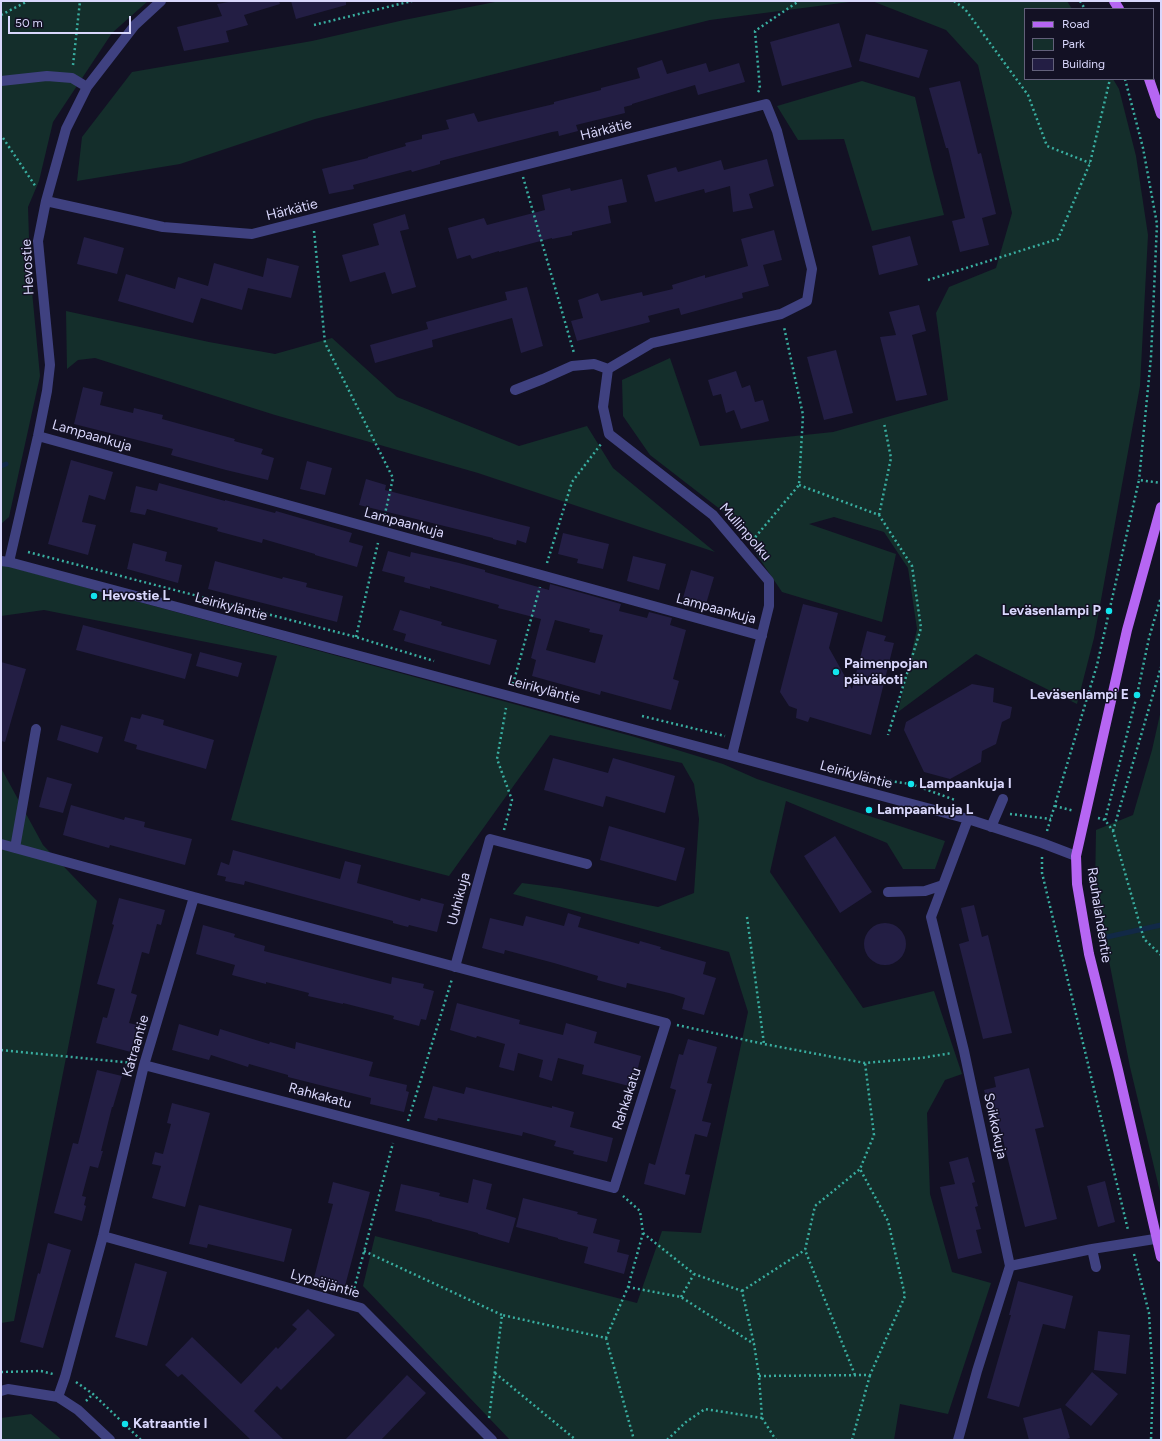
<!DOCTYPE html>
<html>
<head>
<meta charset="utf-8">
<style>
  body { margin:0 }
  #map { position:relative; width:1162px; height:1441px; overflow:hidden; background:#131124; font-family:Figtree,sans-serif }
  canvas { display:block }
  .frame { position:absolute; inset:0; border:2px solid #d9d7fc; pointer-events:none }
  .legend { position:absolute; left:1024px; top:8px; width:130px; height:72px; box-sizing:border-box; background:#131124; border:1px solid #62607a; margin:0; padding:5px 7px; list-style:none; font-size:12px; color:#d9d7fc }
  .legend li { display:flex; align-items:center; gap:8px; height:20px }
  .legend b { width:20px; border:1px solid #62607a }
  .scale { position:absolute; left:8px; top:16px; width:123px; height:18px; box-sizing:border-box; border:2px solid #d9d7fc; border-top:0; padding-left:5px; font-size:12px; line-height:14px; white-space:nowrap; color:#d9d7fc; -webkit-text-stroke:3px #131124; paint-order:stroke }
</style>
</head>
<body>
<div id="map">
<canvas width="1162" height="1441"></canvas>
<div class="frame"></div>
<ul class="legend">
<li><b style="height:5px;background:#b666f3"></b>Road</li>
<li><b style="height:11px;background:#142e2b"></b>Park</li>
<li><b style="height:11px;background:#231e44"></b>Building</li>
</ul>
<div class="scale">50 m</div>
</div>
<script>
const ctx = document.querySelector('canvas').getContext('2d');
ctx.lineJoin = 'round';
function paint(path, color) { ctx.fillStyle = color; ctx.fill(path, 'evenodd'); }
const shape = rows => new Path2D(rows.map(r => 'M' + r).join(''));
function strokePath(path, color, width, dash) { ctx.strokeStyle = color; ctx.lineWidth = width; ctx.lineCap = dash ? 'butt' : 'round'; ctx.setLineDash(dash || []); ctx.stroke(path); }
function write(font, color, halo, rows, align = 'center') {
  ctx.font = font + ' Figtree,sans-serif'; ctx.lineWidth = 3; ctx.setLineDash([]); ctx.textBaseline = 'middle'; ctx.strokeStyle = halo; ctx.fillStyle = color; for (const [text, x, y, turn = 0] of rows) {
    ctx.save(); ctx.translate(x, y); ctx.rotate((+turn || 0) * Math.PI / 180); ctx.textAlign = isNaN(turn) ? turn : align; if (halo) ctx.strokeText(text, 0, 0); ctx.fillText(text, 0, 0); ctx.restore();
  }
}
paint(shape([
  [1,1,148,1,112,33,53,122,39,181,28,207,30,270,40,376,9,517,1,524],
  [500,1,857,1,710,20,315,119,180,164,77,181,82,137,132,72,312,41,404,20],
  [872,1,1067,1,1072,9,1025,9,1025,79,1113,79,1119,89,1136,156,1148,235,1140,386,1094,638,1077,704,976,654,898,712,917,629,908,568,884,532,834,517,809,524,896,554,882,622,782,592,749,543,725,513,650,455,623,416,622,380,670,358,700,446,833,432,948,400,936,313,949,287,996,268,1012,213,978,65,946,30],
  [862,81,915,97,932,169,944,215,872,231,844,139,798,140,777,106],
  [66,311,209,342,275,354,332,338,397,397,519,446,587,426,613,468,715,552,478,473,275,415,95,358,78,360,67,369],
  [1,566,7,566,635,737,723,764,757,779,945,841,935,869,903,869,887,843,786,801,770,872,863,1008,934,991,962,1074,945,1080,927,1113,930,1194,952,1272,991,1283,948,1414,900,1404,894,1440,510,1440,363,1286,375,1236,637,1303,662,1231,701,1233,748,1012,729,952,513,894,522,883,560,888,658,907,694,893,699,819,694,784,682,763,550,735,449,876,231,820,277,656,44,610,1,616],
  [1161,710,1161,1196,1130,1067,1095,890,1096,830,1133,815,1152,750],
  [1,768,43,845,97,901,14,1321,1,1323],
  [31,1414,62,1440,1,1440,1,1418]
]), '#142e2b');
strokePath(shape([
  [1,466,6,464],
  [1107,937,1161,925]
]), '#122947', 5);
paint(shape([
  [234,1,279,1,280,4,244,15,248,25,226,31,229,42,184,51,177,27,222,16,217,4],
  [291,1,346,1,346,5,296,19],
  [839,23,852,67,782,86,770,42],
  [866,34,928,50,919,78,859,61],
  [662,60,667,74,706,63,709,72,739,63,745,82,698,95,695,85,632,104,632,105,624,107,625,113,576,125,578,131,559,136,558,131,552,132,440,161,440,164,412,172,411,170,353,185,354,189,329,194,322,169,368,158,368,157,406,146,405,143,422,139,422,135,449,129,446,120,474,113,478,122,554,104,554,102,601,90,601,88,640,78,637,68],
  [960,81,978,154,981,153,996,214,982,218,989,245,960,252,952,221,965,218,948,148,946,148,929,88],
  [767,159,774,186,749,194,753,208,733,212,730,186,705,193,704,189,655,202,647,175,676,167,678,172,721,160,724,170],
  [622,179,627,202,608,206,611,223,572,232,572,235,552,239,552,238,499,252,499,251,472,259,470,255,457,259,448,228,484,218,487,225,545,210,542,195,570,188,571,191],
  [405,214,409,229,400,231,416,287,392,294,385,272,350,282,342,255,379,245,373,224],
  [774,230,782,260,763,265,769,286,742,293,743,298,681,315,679,308,648,316,650,322,577,341,571,321,583,318,578,300,598,293,601,301,642,292,643,296,673,289,672,285,705,275,705,278,748,266,741,239],
  [910,236,918,265,879,275,872,246],
  [84,237,124,248,117,274,77,264],
  [267,258,299,266,291,298,248,288,242,310,201,298,193,323,118,301,126,274,175,289,178,277,208,286,214,263,263,277],
  [527,287,543,346,521,353,512,318,432,340,433,347,375,363,370,345,428,329,426,322,507,300,505,292],
  [919,305,926,331,912,335,927,395,896,401,880,337,896,335,889,312],
  [836,350,853,413,824,420,807,357],
  [736,371,742,388,750,385,755,402,763,400,769,421,741,429,734,410,726,413,721,394,713,396,708,380],
  [83,387,103,392,100,405,133,413,134,408,163,415,162,419,235,439,234,441,263,449,261,454,274,458,268,480,226,470,171,455,173,449,74,424],
  [71,460,113,472,105,500,89,495,82,522,96,525,88,555,48,544],
  [307,461,332,468,325,495,300,489],
  [366,479,386,485,385,490,530,527,526,543,517,540,516,545,493,539,493,538,359,505],
  [159,483,225,501,225,500,275,513,276,511,352,533,349,542,363,546,357,567,315,555,315,554,263,539,262,543,217,531,218,528,147,509,145,515,130,512,136,486,157,491],
  [563,533,609,544,603,569,577,563,578,559,558,554],
  [133,543,167,552,165,561,182,565,178,583,127,569],
  [388,551,410,557,411,552,459,563,485,570,485,572,549,590,550,584,621,604,619,611,647,618,649,612,672,618,670,625,686,630,673,679,679,681,671,710,601,691,600,695,532,676,536,660,531,658,541,619,498,608,499,605,430,586,430,589,404,582,405,577,382,571],
  [555,620,590,629,589,632,603,635,595,663,546,650],
  [633,556,666,564,659,590,627,581],
  [215,561,282,579,283,577,307,583,306,587,343,596,337,622,208,589],
  [691,570,714,577,706,604,683,598],
  [803,604,838,613,829,648,852,689,867,631,886,636,884,641,894,643,871,735,810,717,808,722,796,718,797,709,789,706,780,692],
  [400,610,442,622,441,625,497,640,490,665,404,641,406,634,393,630],
  [83,625,192,654,185,679,76,650],
  [200,652,242,663,238,677,196,666],
  [1,662,26,669,5,742,1,741],
  [972,684,994,688,993,702,1012,707,1010,718,1002,722,996,744,982,751,981,762,950,779,924,772,904,730,906,722],
  [142,714,164,720,163,725,214,740,206,769,136,749,137,745,124,741,131,717,140,719],
  [61,725,103,737,98,753,57,740],
  [553,758,608,773,613,758,675,776,665,813,606,796,603,807,544,790],
  [47,777,72,784,63,813,39,807],
  [71,805,124,820,125,817,145,822,144,827,192,839,185,865,110,845,109,848,63,835],
  [609,826,685,848,676,881,600,860],
  [835,836,872,892,840,913,804,856],
  [233,850,340,879,345,861,361,865,357,883,420,901,421,898,444,904,437,932,409,925,408,927,393,923,393,921,245,881,244,885,225,881,226,877,217,875,221,862,229,865],
  [119,898,165,910,161,925,157,924,149,954,142,952,131,993,137,995,129,1023,137,1025,131,1052,96,1043,103,1017,107,1018,115,989,97,984,114,925,112,924],
  [974,905,982,937,988,935,1012,1033,983,1039,959,944,969,941,961,908],
  [568,913,581,917,578,927,639,944,640,941,661,947,660,949,706,962,703,974,716,978,704,1015,682,1009,685,998,673,994,627,983,626,988,597,980,598,976,554,963,505,950,504,954,482,948,490,918,523,926,526,916,564,926],
  '864 944a21 21 0 1 1 42 0a21 21 0 1 1-42 0Z',
  [203,925,235,934,234,937,265,946,264,951,391,984,392,977,424,984,423,988,434,991,426,1020,421,1019,419,1026,393,1019,394,1016,343,1003,343,1004,308,996,309,993,266,982,266,984,232,975,235,965,196,954],
  [457,1003,520,1020,519,1024,563,1035,566,1023,597,1032,594,1043,641,1056,633,1087,582,1074,584,1065,558,1058,552,1081,539,1077,543,1060,518,1053,514,1071,499,1067,505,1044,477,1036,476,1038,450,1030],
  [179,1024,218,1036,220,1029,269,1044,270,1042,295,1049,296,1042,373,1062,369,1076,407,1085,406,1091,409,1092,404,1112,370,1104,371,1098,288,1077,288,1075,249,1064,248,1067,211,1055,209,1060,172,1050],
  [688,1039,717,1047,707,1083,712,1084,702,1121,711,1123,707,1137,695,1134,685,1174,690,1175,685,1195,644,1184,649,1163,655,1165,676,1090,670,1088,679,1054,683,1055],
  [1029,1068,1044,1127,1035,1129,1057,1219,1025,1227,1000,1128,994,1129,984,1090,996,1087,994,1077],
  [97,1070,122,1076,113,1107,112,1107,101,1151,103,1151,98,1168,90,1166,82,1196,86,1197,84,1205,86,1206,82,1221,54,1213,73,1143,78,1144],
  [433,1086,464,1094,466,1087,552,1108,552,1106,574,1112,570,1127,613,1138,607,1162,573,1154,574,1151,554,1146,556,1141,523,1132,522,1136,438,1118,437,1121,424,1118],
  [172,1103,210,1113,185,1207,152,1198,161,1166,152,1164,155,1152,163,1154,171,1124,167,1123],
  [968,1157,975,1182,972,1183,978,1206,975,1207,981,1229,976,1230,982,1253,958,1259,940,1187,955,1184,949,1162],
  [473,1179,492,1184,486,1209,516,1218,509,1243,478,1234,478,1233,432,1221,432,1220,395,1211,401,1184,440,1193,439,1196,468,1203],
  [1105,1181,1115,1222,1098,1227,1087,1186],
  [333,1182,370,1192,345,1286,314,1278,333,1204,328,1203],
  [523,1198,578,1212,577,1214,597,1219,593,1233,620,1240,617,1252,629,1255,624,1274,584,1263,588,1247,558,1239,558,1238,516,1227],
  [199,1205,292,1229,284,1262,208,1244,207,1248,189,1244],
  [48,1243,71,1250,43,1348,20,1342,38,1273,40,1274],
  [135,1263,167,1272,147,1346,115,1337],
  [1018,1281,1073,1296,1065,1329,1043,1324,1019,1407,987,1398,1011,1315,1009,1315],
  [308,1309,335,1335,281,1390,277,1386,254,1411,284,1440,251,1440,182,1374,178,1377,165,1365,192,1337,241,1384,276,1347,278,1349,297,1329,292,1325],
  [1098,1331,1130,1335,1126,1374,1094,1370],
  [1092,1372,1118,1394,1091,1426,1065,1405],
  [407,1375,426,1393,381,1440,345,1440],
  [1061,1408,1070,1438,1063,1440,1029,1440,1023,1418]
]), '#231e44');
strokePath(shape([
  [954,1,965,9,1028,95,1047,146,1090,163],
  [1080,1,1085,9],
  [1,15,28,1],
  [314,25,412,1],
  [73,65,80,1],
  [1125,79,1143,148,1157,224,1151,357,1139,480],
  [758,92,760,89,755,31,799,1],
  [3,138,36,187],
  [523,177,574,353],
  [314,231,325,343,393,478,384,518],
  [928,280,1058,239,1090,163,1110,79],
  [799,485,879,515,912,566,921,628,888,735],
  [879,515,891,458,884,423],
  [752,541,799,485,803,415,784,327],
  [28,552,356,637,434,661],
  [547,563,572,482,601,444],
  [356,637,378,543],
  [513,684,540,587],
  [642,716,725,736],
  [875,779,911,784,955,800],
  [1055,806,1074,811],
  [1010,814,1051,819],
  [1098,818,1105,820,1113,831,1144,939,1161,955],
  [1105,820,1137,695,1149,638,1161,597],
  [504,830,512,800,497,759,506,708],
  [1047,831,1097,665,1139,480,1161,483],
  [1113,831,1161,667],
  [1042,857,1042,873,1128,1230],
  [747,917,764,1044],
  [677,1025,764,1044,865,1063,921,1058,952,1053],
  [1,1050,132,1063],
  [408,1121,452,979],
  [643,1233,694,1274,742,1291,754,1344],
  [364,1251,502,1315],
  [1134,1254,1149,1313,1153,1383,1151,1440],
  [628,1287,681,1297,754,1344,759,1376,762,1418,705,1409,686,1422,667,1440],
  [742,1291,805,1250],
  [353,1293,393,1143],
  [681,1297,694,1274],
  [606,1338,634,1440],
  [1,1372,41,1371,53,1374],
  [495,1373,576,1440],
  [855,1375,805,1250,815,1206,860,1169],
  [759,1376,870,1375,905,1296,888,1221,860,1169,874,1135,865,1063],
  [76,1382,93,1394,141,1440],
  [86,1401,93,1394],
  [489,1418,502,1315,606,1338,628,1287,643,1233,640,1211,623,1196],
  [762,1418,776,1440],
  [852,1440,870,1375]
]), '#39aea0', 2.5, [2, 3]);
strokePath(shape([
  [1,81,47,76,72,78,87,87],
  [46,201,163,227,252,234,766,104,777,131,812,269,807,301,781,314,652,343,608,369],
  [608,369,603,407,609,434,713,515,769,581,769,606,732,755],
  [515,390,543,379,572,366,594,364,608,369],
  [38,436,762,636],
  [1,561,9,562,968,819,1042,843,1076,856],
  [9,562,38,436,47,391,50,365,38,241,46,201,66,129,87,87,135,25,161,1],
  [991,827,1003,799],
  [1,844,194,897,144,1065,103,1236,65,1377,58,1397],
  [15,848,36,729],
  [888,892,925,891,943,885],
  [455,967,490,839,587,864],
  [144,1065,614,1188,666,1023,194,897],
  [103,1236,361,1308,492,1440],
  [1092,1249,1096,1267],
  [1010,1266,1092,1249,1161,1238],
  [1,1391,8,1389,58,1397,78,1410,110,1440],
  [958,1440,977,1371,1010,1266,964,1051,931,917,968,819]
]), '#3f4180', 10);
strokePath(shape([
  [1114,1,1119,9],
  [1149,79,1161,114],
  [1161,507,1127,630,1076,856,1077,884,1089,954,1118,1070,1161,1257]
]), '#b666f3', 10);
for (const [x, y, r, color] of [
  [94,596,4,"#12e4ed"],
  [1109,611,4,"#12e4ed"],
  [836,672,4,"#12e4ed"],
  [1137,695,4,"#12e4ed"],
  [911,784,4,"#12e4ed"],
  [869,810,4,"#12e4ed"],
  [125,1424,4,"#12e4ed"]
]) { const dot = new Path2D(); dot.arc(x, y, r, 0, 2 * Math.PI); ctx.fillStyle = color; ctx.fill(dot); strokePath(dot, '#131124', 1.5); }
write('14px', '#d9d7fc', '#131124', [
  ["Härkätie",606,130,-14],
  ["Härkätie",292,210,-14],
  ["Hevostie",28,267,-93],
  ["Lampaankuja",92,436,16],
  ["Lampaankuja",404,523,15],
  ["Mullinpolku",745,532,49],
  ["Leirikyläntie",231,607,15],
  ["Lampaankuja",716,609,15],
  ["Leirikyläntie",544,690,15],
  ["Leirikyläntie",856,775,15],
  ["Uuhikuja",459,899,-75],
  ["Rauhalahdentie",1099,915,81],
  ["Katraantie",136,1046,-74],
  ["Rahkakatu",320,1096,15],
  ["Rahkakatu",627,1099,-72],
  ["Soikkokuja",995,1126,78],
  ["Lypsäjäntie",325,1284,16]
]);
write('bold 14px', '#d9d7fc', '#131124', [
  ["Hevostie L",102,596],
  ["Leväsenlampi P",1101,611,"right"],
  ["Paimenpojan",844,664],
  ["päiväkoti",844,680],
  ["Leväsenlampi E",1129,695,"right"],
  ["Lampaankuja I",919,784],
  ["Lampaankuja L",877,810],
  ["Katraantie I",133,1424]
], 'left');
</script>
</body>
</html>
